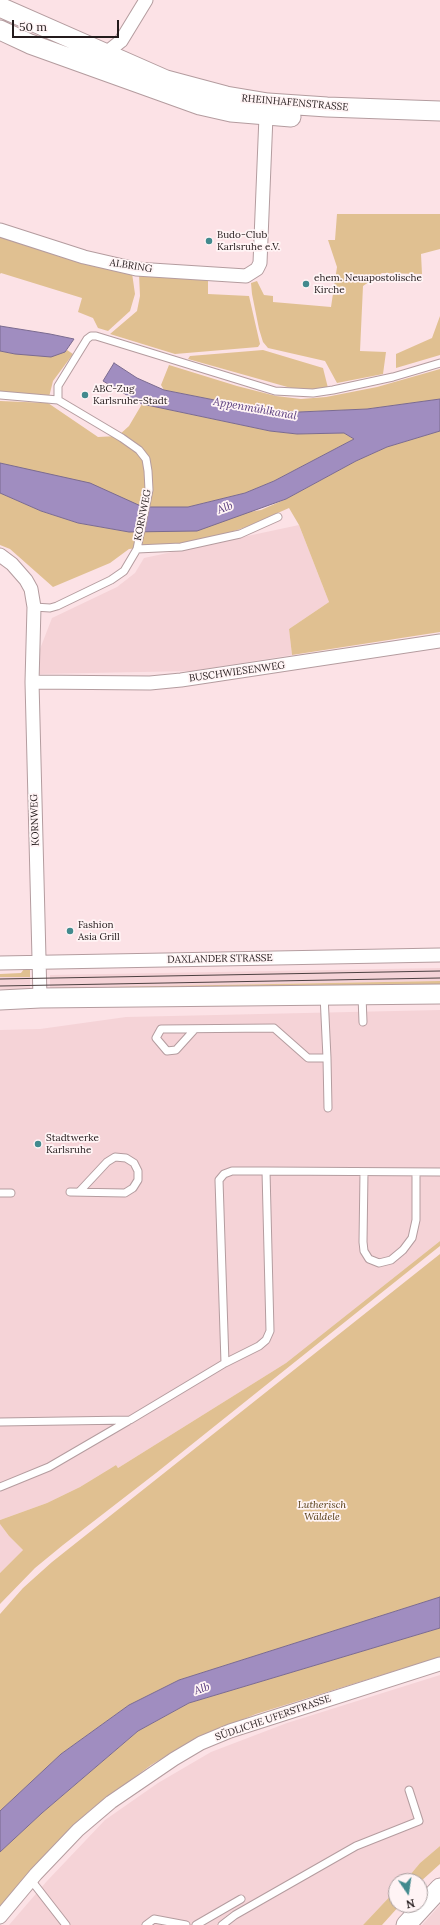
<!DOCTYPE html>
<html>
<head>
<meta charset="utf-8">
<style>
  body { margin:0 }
  #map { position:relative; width:440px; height:1925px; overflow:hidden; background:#fce2e6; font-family:Lora,serif }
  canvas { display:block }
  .north { position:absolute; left:388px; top:1873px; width:40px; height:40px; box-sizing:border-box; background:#fff4f5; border:1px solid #a79d9e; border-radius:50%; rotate:167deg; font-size:11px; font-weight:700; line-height:16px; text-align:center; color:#241b1c }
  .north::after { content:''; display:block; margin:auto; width:14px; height:18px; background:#428a8e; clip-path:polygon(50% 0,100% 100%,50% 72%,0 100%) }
  .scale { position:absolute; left:12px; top:20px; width:107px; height:18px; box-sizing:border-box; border:2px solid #241b1c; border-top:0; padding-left:5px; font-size:12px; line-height:14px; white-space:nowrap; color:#241b1c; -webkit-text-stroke:3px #fff4f5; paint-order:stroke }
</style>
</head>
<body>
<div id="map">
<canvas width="440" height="1925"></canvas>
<div class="north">N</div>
<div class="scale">50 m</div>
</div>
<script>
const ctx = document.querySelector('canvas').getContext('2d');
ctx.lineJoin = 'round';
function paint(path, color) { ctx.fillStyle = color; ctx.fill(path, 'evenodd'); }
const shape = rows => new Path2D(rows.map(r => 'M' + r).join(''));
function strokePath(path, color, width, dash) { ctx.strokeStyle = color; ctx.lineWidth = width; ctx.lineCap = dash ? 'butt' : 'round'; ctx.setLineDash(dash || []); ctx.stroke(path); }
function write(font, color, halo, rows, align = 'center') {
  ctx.font = font + ' Lora,serif'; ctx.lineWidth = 3.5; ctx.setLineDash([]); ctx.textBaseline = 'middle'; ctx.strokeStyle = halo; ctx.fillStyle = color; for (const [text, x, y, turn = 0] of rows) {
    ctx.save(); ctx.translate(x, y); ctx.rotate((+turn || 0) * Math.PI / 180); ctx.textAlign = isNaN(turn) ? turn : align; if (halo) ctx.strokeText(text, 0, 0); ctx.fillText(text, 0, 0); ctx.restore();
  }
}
paint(shape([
  [299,525,329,602,289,629,292,655,192,671,39,674,40,649,52,618,117,587,135,573,144,558],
  [440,968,440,981,50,988,50,975],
  [0,977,30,977,30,989,0,989],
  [440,1010,440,1241,286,1363,118,1468,116,1465,80,1487,47,1503,0,1520,0,1030,40,1029,126,1017],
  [0,1524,9,1536,23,1550,0,1573],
  [440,1675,440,1846,420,1863,405,1881,396,1881,396,1890,363,1925,9,1925,47,1881,105,1820,158,1783,211,1752,287,1723],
  [440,1905,440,1925,422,1925]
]), '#f5d3d7');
paint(shape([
  [337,214,440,214,440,249,421,254,422,274,382,273,363,286,360,351,386,352,383,374,337,383,325,361,268,348,263,342,259,329,252,294,251,283,257,281,264,295,273,296,273,302,331,307,337,267,328,240,335,240],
  [0,236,61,257,89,265,132,273,135,294,130,311,108,331,98,328,93,318,78,312,82,298,1,273,0,274],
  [139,274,208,280,208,294,249,296,260,344,258,347,175,354,110,334,137,311,140,296],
  [440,316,440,355,396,368,396,354,432,338],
  [67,350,73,354,53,381,49,397,0,393,0,351,15,354,65,352],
  [263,350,323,368,328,388,310,390,291,388,188,359,190,356],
  [169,365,237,386,276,396,301,399,326,397,377,387,440,369,440,399,367,409,299,412,265,410,164,390,161,385],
  [0,401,48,403,98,437,118,436,129,426,142,404,270,431,297,434,344,433,354,439,274,481,245,493,188,507,143,507,61,478,0,463],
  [440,431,440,632,292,655,289,629,329,602,299,525,289,508,246,527,213,538,173,545,129,549,110,563,53,587,10,549,0,545,0,493,41,511,78,523,129,532,261,510,286,499,356,461,387,447],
  [24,969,30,969,30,977,0,977,0,974,21,973],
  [440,981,440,985,50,990,50,988],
  [440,1241,440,1246,156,1473,63,1545,35,1568,0,1604,0,1573,23,1550,9,1536,0,1524,0,1520,47,1503,80,1487,116,1465,118,1468,286,1363],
  [440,1254,440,1597,179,1680,129,1705,61,1754,0,1811,0,1614,23,1588,52,1562],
  [440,1628,440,1657,256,1714,193,1740,151,1765,89,1811,53,1847,0,1906,0,1852,42,1813,138,1731,189,1703],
  [440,1846,440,1864,420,1882,405,1881,420,1863],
  [396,1890,396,1905,400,1905,382,1925,363,1925]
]), '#e0c091');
const water = shape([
  [0,326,50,334,74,339,65,352,51,357,15,354,0,351,0,326],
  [114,363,137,378,164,390,265,410,299,412,367,409,440,399,440,431,387,447,356,461,286,499,197,531,129,532,78,523,41,511,0,493,0,463,90,483,143,507,188,507,245,493,274,481,354,439,344,433,297,434,270,431,142,404,103,381,114,363],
  [440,1597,440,1628,189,1703,138,1731,42,1813,0,1852,0,1811,61,1754,129,1705,179,1680,440,1597]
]);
paint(water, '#a08dc0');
strokePath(water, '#7b6b8f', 1);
const lane = shape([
  [0,395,58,400,122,438,139,450,146,459,148,471,149,490,137,549,124,571,111,580,57,606,50,608,34,607],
  [58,400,58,386,87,339,91,336,96,336,275,391,313,393,333,390,393,377,440,363],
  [137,549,181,547,240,534,278,517],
  [362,996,363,1022],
  [195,1029,176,1050,167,1051,156,1038,161,1029,274,1028,308,1058,327,1058,324,995],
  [327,1058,328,1108],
  [266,1171,440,1172],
  [364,1172,363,1242,364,1251,369,1259,379,1263,391,1260,403,1250,412,1238,416,1220,416,1172],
  [70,1192,125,1193,133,1188,138,1180,138,1171,134,1163,126,1158,115,1157,107,1162,79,1192],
  [0,1193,11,1193],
  [0,1422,130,1420,225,1363,259,1346,266,1340,270,1331,266,1171,232,1171,224,1174,219,1180,225,1363],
  [0,1487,49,1467,128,1421],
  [31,1880,66,1925],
  [146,1925,154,1919,186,1925],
  [196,1925,241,1899],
  [222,1925,235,1915,356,1846,419,1821,409,1790]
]);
const street = shape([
  [101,57,121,41,146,0],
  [0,230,84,257,136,269,246,276,257,269,260,263,266,116],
  [0,555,12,564,26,580,31,589,34,607,32,682,40,998],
  [32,682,150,683,181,680,440,641],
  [0,963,440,955],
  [0,1917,36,1874,78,1830,111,1802,174,1759,201,1743,230,1731,440,1664]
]);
const secondary = shape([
  [0,7,166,80,226,96,268,103,327,107,440,111],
  [0,30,30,44,200,105,231,112,291,117],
  [0,1000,40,998,440,994],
  [406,1925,440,1888]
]);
strokePath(lane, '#b49c9f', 9);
strokePath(street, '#b49c9f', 15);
strokePath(secondary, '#b49c9f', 21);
strokePath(lane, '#fff', 7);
strokePath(street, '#fff', 13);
strokePath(secondary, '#fff', 19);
strokePath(shape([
  [0,979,440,971],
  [0,986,440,978]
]), '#4c4041', 1);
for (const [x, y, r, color] of [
  [209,241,4,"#428a8e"],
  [306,284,4,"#428a8e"],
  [85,395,4,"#428a8e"],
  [70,931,4,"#428a8e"],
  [38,1144,4,"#428a8e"]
]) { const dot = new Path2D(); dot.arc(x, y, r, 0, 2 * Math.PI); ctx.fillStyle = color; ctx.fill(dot); strokePath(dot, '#fff4f5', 1.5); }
write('10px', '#241b1c', '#fff4f5', [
  ["RHEINHAFENSTRASSE",295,103,5],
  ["ALBRING",131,266,9],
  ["KORNWEG",143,515,-79],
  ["BUSCHWIESENWEG",237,672,-8],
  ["KORNWEG",35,820,-92],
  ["DAXLANDER STRASSE",220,959,-1],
  ["SÜDLICHE UFERSTRASSE",273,1718,-19]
]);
write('10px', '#241b1c', '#fff4f5', [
  ["Budo-Club",217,235],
  ["Karlsruhe e.V.",217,247],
  ["ehem. Neuapostolische",314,278],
  ["Kirche",314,290],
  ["ABC-Zug",93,389],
  ["Karlsruhe-Stadt",93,401],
  ["Fashion",78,925],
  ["Asia Grill",78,937],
  ["Stadtwerke",46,1138],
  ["Karlsruhe",46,1150]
], 'left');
write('italic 10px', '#523a12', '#fff4f5', [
  ["Lutherisch",322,1505],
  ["Wäldele",322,1517]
]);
write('italic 11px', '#5a3e7f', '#fff4f5', [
  ["Appenmühlkanal",255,409,10],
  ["Alb",225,508,-21],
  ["Alb",202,1689,-18]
]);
</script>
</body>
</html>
